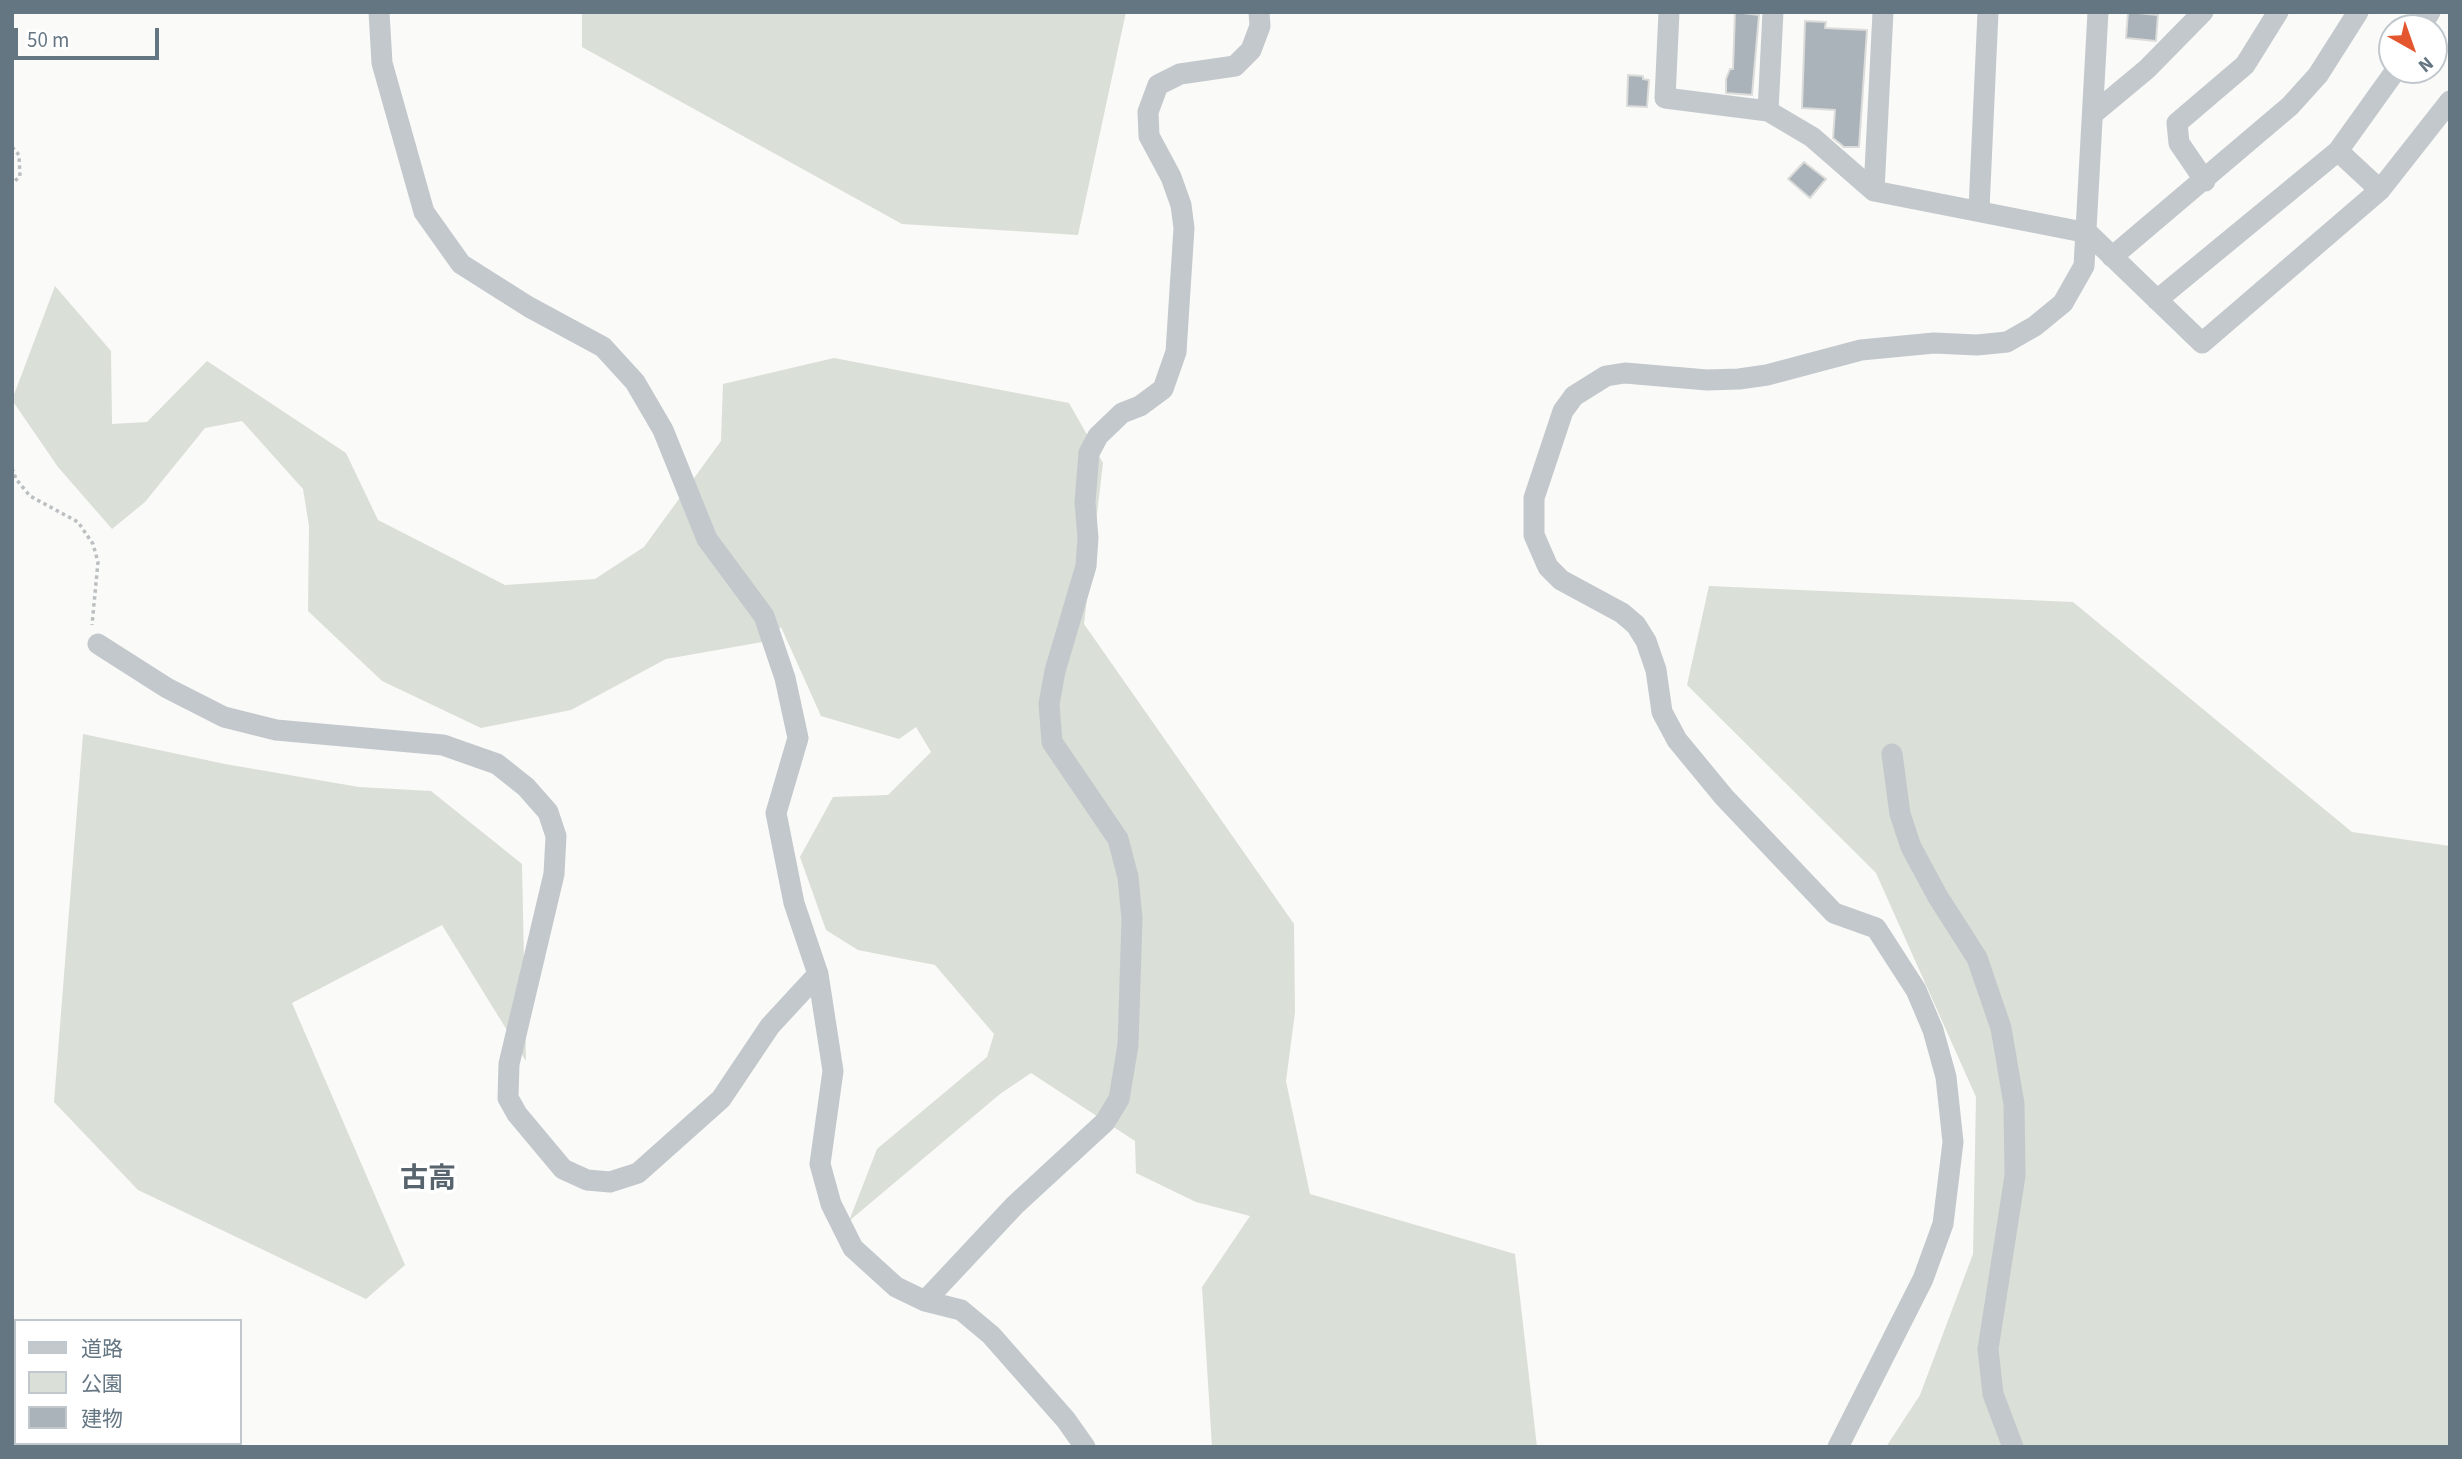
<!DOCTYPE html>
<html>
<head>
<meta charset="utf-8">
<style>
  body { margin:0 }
  #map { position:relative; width:2462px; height:1459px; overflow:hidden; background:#fafaf8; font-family:"Source Sans 3","Noto Sans JP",sans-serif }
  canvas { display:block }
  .frame { position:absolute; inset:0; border:14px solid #657683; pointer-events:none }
  .legend { position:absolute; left:14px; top:1319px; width:228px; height:126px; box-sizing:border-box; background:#fff; border:2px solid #c1c8cd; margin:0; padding:9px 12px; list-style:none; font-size:21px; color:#657683 }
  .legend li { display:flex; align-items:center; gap:14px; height:35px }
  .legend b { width:35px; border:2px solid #c1c8cd }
  .north { position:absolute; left:2378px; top:14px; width:70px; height:70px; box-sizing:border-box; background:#fff; border:2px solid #c1c8cd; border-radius:50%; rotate:140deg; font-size:19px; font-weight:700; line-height:28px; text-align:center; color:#657683 }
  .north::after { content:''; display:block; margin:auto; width:24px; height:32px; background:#e4572e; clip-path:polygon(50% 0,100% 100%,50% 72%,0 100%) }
  .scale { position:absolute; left:14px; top:28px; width:145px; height:32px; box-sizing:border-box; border:4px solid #657683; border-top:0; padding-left:9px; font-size:21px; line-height:24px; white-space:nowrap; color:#657683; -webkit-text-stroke:5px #fff; paint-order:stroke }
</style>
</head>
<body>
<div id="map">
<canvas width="2462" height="1459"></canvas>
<div class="frame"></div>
<ul class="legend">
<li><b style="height:9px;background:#c3c8cc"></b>道路</li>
<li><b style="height:19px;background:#dadfd7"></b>公園</li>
<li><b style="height:19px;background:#aab3b9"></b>建物</li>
</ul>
<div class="north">N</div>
<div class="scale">50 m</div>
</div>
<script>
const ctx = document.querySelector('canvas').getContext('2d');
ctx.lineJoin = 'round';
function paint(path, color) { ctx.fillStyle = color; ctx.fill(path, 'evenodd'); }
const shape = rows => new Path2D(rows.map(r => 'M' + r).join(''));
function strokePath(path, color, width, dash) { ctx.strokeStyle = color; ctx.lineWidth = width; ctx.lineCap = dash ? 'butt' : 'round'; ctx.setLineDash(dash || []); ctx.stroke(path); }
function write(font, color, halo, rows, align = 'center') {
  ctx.font = font + ' "Source Sans 3","Noto Sans JP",sans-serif'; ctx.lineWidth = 7; ctx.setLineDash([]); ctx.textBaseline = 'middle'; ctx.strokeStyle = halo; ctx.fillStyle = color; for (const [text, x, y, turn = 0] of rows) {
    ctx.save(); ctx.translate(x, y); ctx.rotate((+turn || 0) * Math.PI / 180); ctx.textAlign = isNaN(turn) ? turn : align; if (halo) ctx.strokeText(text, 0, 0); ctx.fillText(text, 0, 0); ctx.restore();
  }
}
paint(shape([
  [582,12,1126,12,1078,235,902,224,582,47],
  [55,286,111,351,112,424,147,422,207,361,346,453,378,520,505,585,595,579,644,547,721,441,723,384,834,358,1069,403,1103,463,1084,624,1294,924,1295,1012,1286,1081,1310,1194,1515,1254,1537,1447,1212,1447,1202,1287,1250,1216,1196,1202,1136,1173,1135,1141,1031,1073,1000,1094,849,1221,877,1149,987,1057,994,1034,935,965,858,950,826,930,800,857,833,797,888,795,931,752,916,727,899,739,821,716,781,627,768,641,666,659,571,710,481,728,382,681,308,611,309,526,303,489,242,421,205,428,145,502,112,529,58,467,12,400],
  [1709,586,2073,602,2352,832,2450,846,2450,1447,1886,1447,1920,1395,1973,1254,1976,1097,1876,873,1687,685],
  [83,734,225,764,359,787,431,791,522,864,526,1061,442,925,292,1003,405,1265,366,1299,138,1190,54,1102]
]), '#dadfd7');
const building = shape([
  [1735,12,1759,15,1752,95,1726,93,1726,79,1730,69,1733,69,1735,12],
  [2128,12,2158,15,2156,41,2126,38,2128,12],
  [1805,21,1826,22,1825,28,1867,30,1859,147,1844,147,1833,138,1835,110,1802,108,1805,21],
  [1628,75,1643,76,1643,79,1649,80,1647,107,1627,106,1628,75],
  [1804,162,1826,179,1810,198,1788,179,1804,162]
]);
paint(building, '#aab3b9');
strokePath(building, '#dcdcda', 2);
strokePath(shape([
  [12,147,19,155,20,176,12,184],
  [12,361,12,385],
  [12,468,16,479,30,496,78,522,93,544,98,562,92,625]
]), '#bbbfc2', 3.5, [3.5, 3.5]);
strokePath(shape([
  [379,12,382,63,424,212,461,264,529,307,603,347,635,382,663,430,707,539,764,616,785,678,798,738,776,813,794,903,818,974,833,1071,820,1164,831,1204,853,1248,896,1287,925,1301,961,1310,991,1335,1066,1420,1085,1447],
  [1669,12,1665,98,1768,111,1812,137,1874,191,2088,233,2202,343,2380,190,2450,101],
  [2420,28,2430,12],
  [1768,111,1773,12],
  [2093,114,2147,69,2203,12],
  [2338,151,2380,190],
  [2205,181,2179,143,2177,123,2245,65,2278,12],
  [1874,191,1883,12],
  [1979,209,1988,12],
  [2112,257,2290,106,2318,75,2358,12],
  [2157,300,2338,151,2396,70],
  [98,644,167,688,224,717,276,730,443,745,497,764,526,787,548,812,556,836,554,874,509,1064,508,1098,517,1114,563,1169,587,1180,610,1182,638,1173,721,1099,770,1026,818,974],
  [1892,754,1900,814,1911,847,1938,897,1977,958,2001,1028,2014,1104,2015,1176,1988,1349,1993,1394,2013,1447],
  [925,1301,1015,1205,1105,1122,1119,1099,1128,1045,1132,919,1128,877,1118,839,1052,742,1049,704,1055,671,1086,566,1088,538,1085,502,1089,453,1098,436,1122,413,1140,406,1163,389,1176,352,1184,228,1181,205,1171,177,1149,136,1148,112,1158,85,1180,74,1235,66,1251,50,1260,26,1259,12],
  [1838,1447,1923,1279,1943,1224,1953,1142,1946,1077,1933,1030,1916,990,1876,928,1834,913,1724,797,1677,740,1662,712,1656,670,1646,641,1636,625,1622,613,1561,580,1548,567,1534,535,1534,498,1563,411,1574,396,1606,376,1625,373,1707,380,1739,379,1767,375,1861,350,1934,343,1977,345,2007,342,2035,326,2063,303,2084,266,2098,12]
]), '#c3c8cc', 21);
write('bold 28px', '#57646e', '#fff', [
  ["古高",428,1181]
]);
</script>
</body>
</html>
